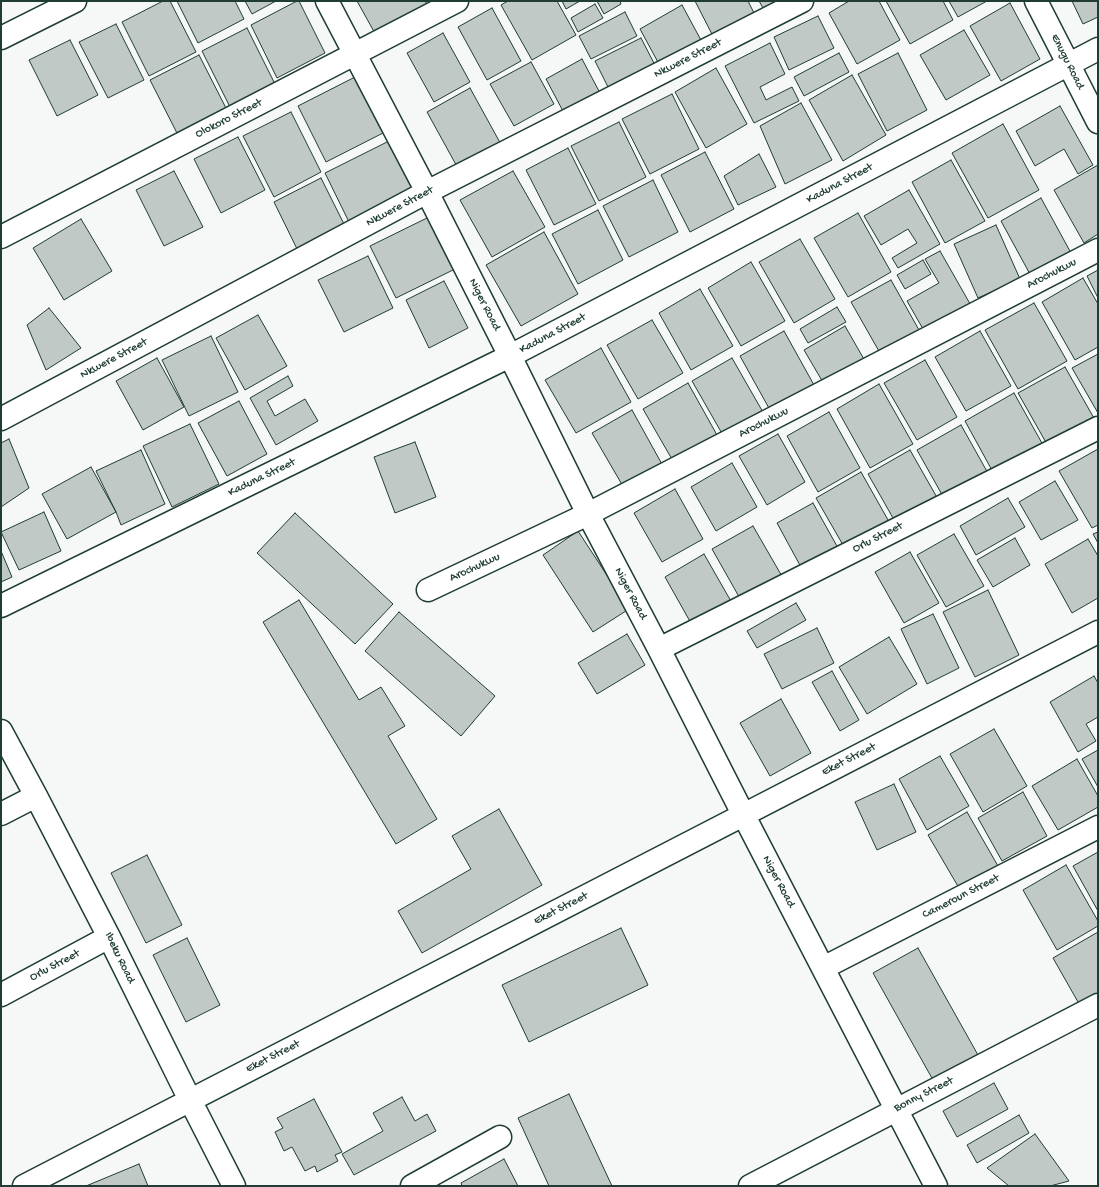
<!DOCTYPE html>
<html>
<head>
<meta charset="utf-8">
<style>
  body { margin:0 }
  #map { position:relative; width:1099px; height:1187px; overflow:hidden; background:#f6f7f7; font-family:"Gochi Hand",sans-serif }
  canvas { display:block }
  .frame { position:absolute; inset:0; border:2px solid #1f3d34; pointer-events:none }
</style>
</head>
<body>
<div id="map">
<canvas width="1099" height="1187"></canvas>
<div class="frame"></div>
</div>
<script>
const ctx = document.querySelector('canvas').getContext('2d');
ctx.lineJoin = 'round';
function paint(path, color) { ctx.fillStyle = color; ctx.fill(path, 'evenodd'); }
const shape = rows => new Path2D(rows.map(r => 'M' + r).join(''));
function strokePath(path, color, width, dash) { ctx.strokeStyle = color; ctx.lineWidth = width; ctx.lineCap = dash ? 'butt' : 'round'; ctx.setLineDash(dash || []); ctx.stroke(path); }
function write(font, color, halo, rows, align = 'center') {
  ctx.font = font + ' "Gochi Hand",sans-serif'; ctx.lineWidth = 3.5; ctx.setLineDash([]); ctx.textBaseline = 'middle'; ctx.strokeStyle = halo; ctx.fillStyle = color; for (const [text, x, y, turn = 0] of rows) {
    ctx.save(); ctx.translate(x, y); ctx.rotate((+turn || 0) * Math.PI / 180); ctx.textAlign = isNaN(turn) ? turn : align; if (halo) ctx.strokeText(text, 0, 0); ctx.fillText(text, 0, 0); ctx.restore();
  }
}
const building = shape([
  [163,1,170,1,196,52,149,76,122,22,163,1],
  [177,1,235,1,244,19,198,43,177,1],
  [245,1,276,1,252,14,245,1],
  [297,1,299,1,325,53,277,78,251,25,297,1],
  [357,1,425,1,429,8,377,37,357,1],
  [508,1,557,1,576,35,532,60,501,5,508,1],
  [562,1,580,1,566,9,562,1],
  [597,1,620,1,621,4,604,14,597,1],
  [695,1,748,1,757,19,715,40,695,1],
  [759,1,792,1,767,15,759,1],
  [849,1,879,1,900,40,857,64,829,13,849,1],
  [886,1,943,1,953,20,910,44,886,1],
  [949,1,987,1,958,17,949,1],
  [1072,1,1098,1,1098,17,1083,24,1072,1],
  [1010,3,1040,59,1001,81,970,26,1010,3],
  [595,4,603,18,578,32,571,18,595,4],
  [682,5,702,42,660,66,640,29,682,5],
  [492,8,521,61,487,80,458,27,492,8],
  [625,12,637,36,591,59,579,36,625,12],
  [818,16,834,48,789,70,774,37,818,16],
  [116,24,144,80,108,98,79,42,116,24],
  [247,28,275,84,230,107,202,51,247,28],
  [964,30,990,75,946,100,920,55,964,30],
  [443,33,470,82,434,102,407,53,443,33],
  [641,38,655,65,609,89,595,61,641,38],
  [70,40,98,95,57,116,29,60,70,40],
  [770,43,785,74,760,87,766,100,792,87,799,101,754,123,725,66,770,43],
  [839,53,849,72,804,96,794,77,839,53],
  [898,53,927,110,887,131,858,74,898,53],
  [199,55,229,114,180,139,150,80,199,55],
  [582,59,600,93,564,113,546,79,582,59],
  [531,62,554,104,514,126,490,84,531,62],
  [716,68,747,124,706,148,675,92,716,68],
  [852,75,886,135,843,161,809,100,852,75],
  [357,76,385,132,326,162,298,106,357,76],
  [470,88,503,148,460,172,427,112,470,88],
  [672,94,699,149,650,174,622,119,672,94],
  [801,103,832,160,785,184,760,126,801,103],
  [1060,106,1093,165,1078,174,1064,149,1035,166,1016,131,1060,106],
  [291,112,321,172,274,197,243,136,291,112],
  [619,122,646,177,599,201,571,146,619,122],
  [1003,124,1039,190,988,218,952,153,1003,124],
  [238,137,265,190,221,213,194,159,238,137],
  [393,139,417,187,349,222,325,173,393,139],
  [568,148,596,204,554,225,526,170,568,148],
  [705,152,734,209,690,232,661,175,705,152],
  [759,154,776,187,738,205,724,176,759,154],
  [951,160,985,221,945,243,912,182,951,160],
  [1098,165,1098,234,1084,243,1054,190,1098,165],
  [174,171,203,227,164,246,136,190,174,171],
  [513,171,545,227,492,257,460,200,513,171],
  [321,178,347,230,300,255,274,202,321,178],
  [653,180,678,232,629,257,603,206,653,180],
  [909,190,940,244,898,268,892,258,917,243,908,229,881,245,864,216,909,190],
  [1041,198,1071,253,1031,276,1001,221,1041,198],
  [598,210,623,260,578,284,552,234,598,210],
  [858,213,891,272,848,297,814,238,858,213],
  [429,217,455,269,396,298,370,246,429,217],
  [81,219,112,271,64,300,33,248,81,219],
  [996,225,1020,279,978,298,954,244,996,225],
  [544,232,578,294,521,326,486,265,544,232],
  [800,239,835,299,794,323,759,262,800,239],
  [940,251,973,309,927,336,907,301,939,283,925,259,940,251],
  [368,256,393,308,344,332,318,280,368,256],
  [923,260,931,274,905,289,897,275,923,260],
  [751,262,785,321,741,346,708,288,751,262],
  [1098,270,1098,298,1087,276,1098,270],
  [1083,278,1098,304,1098,347,1075,360,1042,302,1083,278],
  [891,280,919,330,880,353,851,302,891,280],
  [444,281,468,328,429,348,406,300,444,281],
  [700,289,733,346,691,370,659,313,700,289],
  [1034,303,1067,361,1018,389,985,330,1034,303],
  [837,307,846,322,808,343,800,329,837,307],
  [49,308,81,348,46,370,27,325,49,308],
  [258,315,287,366,245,390,216,338,258,315],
  [652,320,683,373,638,399,607,345,652,320],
  [845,326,865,361,824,384,804,350,845,326],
  [784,331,814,385,770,410,740,356,784,331],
  [980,331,1011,386,966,411,935,357,980,331],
  [211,336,238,392,189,416,162,360,211,336],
  [601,348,631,402,576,433,545,380,601,348],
  [1098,354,1098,413,1072,368,1098,354],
  [157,358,184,407,143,430,116,381,157,358],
  [732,358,764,414,724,437,692,381,732,358],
  [925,360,957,417,917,440,884,383,925,360],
  [1065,367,1095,420,1048,446,1018,393,1065,367],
  [288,376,293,386,267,401,275,416,305,399,318,421,276,445,250,398,288,376],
  [688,383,717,435,673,461,643,409,688,383],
  [879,384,913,444,870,468,837,409,879,384],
  [1014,393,1043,445,994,474,965,421,1014,393],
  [239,401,267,454,227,476,198,423,239,401],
  [632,410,663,466,624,488,592,433,632,410],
  [829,412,860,468,818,492,787,436,829,412],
  [190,424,219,484,172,507,143,446,190,424],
  [961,425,989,475,945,500,917,450,961,425],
  [778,434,805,482,767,505,739,456,778,434],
  [9,439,29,488,1,507,1,443,9,439],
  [415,442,436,497,395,513,374,457,415,442],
  [1098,449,1098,525,1092,528,1059,471,1098,449],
  [141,450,165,504,121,525,116,512,96,471,141,450],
  [910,450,939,501,897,525,868,474,910,450],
  [732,463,757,507,716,531,691,487,732,463],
  [91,467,116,512,67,539,42,494,91,467],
  [861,472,892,527,847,552,816,498,861,472],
  [1055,481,1078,520,1041,540,1019,502,1055,481],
  [675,489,703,539,662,562,634,513,675,489],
  [1008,498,1025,527,976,555,960,526,1008,498],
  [813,503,838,548,802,569,777,523,813,503],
  [44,512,61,551,19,570,1,532,44,512],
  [295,513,393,604,355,644,257,553,295,513],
  [753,526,783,578,742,602,712,549,753,526],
  [578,531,629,609,593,632,543,555,578,531],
  [1098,532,1098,543,1093,534,1098,532],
  [954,534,984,586,946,607,917,555,954,534],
  [1015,538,1030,565,993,587,977,560,1015,538],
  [1088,539,1098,556,1098,598,1072,613,1045,564,1088,539],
  [1,551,12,577,1,582,1,551],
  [910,552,939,603,904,623,875,572,910,552],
  [704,554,732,603,692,625,665,577,704,554],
  [988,590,1019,655,975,677,943,612,988,590],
  [299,600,359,700,381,687,405,726,388,736,437,819,396,844,263,622,299,600],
  [796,603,806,620,757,648,747,631,796,603],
  [399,612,495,696,461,736,365,651,399,612],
  [933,614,959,668,927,684,901,629,933,614],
  [817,628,834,663,782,689,764,654,817,628],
  [627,634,645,665,597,694,578,663,627,634],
  [889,637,917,684,867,714,839,667,889,637],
  [832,671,859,720,840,731,812,682,832,671],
  [1094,676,1098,683,1098,717,1086,724,1096,741,1078,752,1050,702,1094,676],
  [781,699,811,753,770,776,740,723,781,699],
  [994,729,1027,786,983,812,950,754,994,729],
  [1098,750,1098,787,1082,759,1098,750],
  [940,756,969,806,927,830,899,779,940,756],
  [1077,759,1098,796,1098,807,1058,830,1032,786,1077,759],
  [894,784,916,832,877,850,855,802,894,784],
  [1023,792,1047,836,1002,861,978,818,1023,792],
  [499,809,542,885,422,953,398,911,471,869,452,836,499,809],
  [967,812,998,866,959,888,928,835,967,812],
  [1098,852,1098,911,1073,866,1098,852],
  [147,855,182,925,146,943,111,873,147,855],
  [1066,865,1098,921,1098,926,1057,950,1023,890,1066,865],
  [621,928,648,985,529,1042,502,985,621,928],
  [1098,932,1098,1000,1082,1009,1053,958,1098,932],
  [187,938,220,1005,186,1022,153,955,187,938],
  [918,948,978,1055,933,1080,873,973,918,948],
  [994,1083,1008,1109,957,1137,943,1111,994,1083],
  [569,1094,612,1186,549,1186,518,1118,569,1094],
  [402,1097,415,1121,427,1114,436,1131,354,1175,342,1154,383,1131,373,1113,402,1097],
  [314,1099,342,1152,335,1155,338,1161,317,1172,315,1166,305,1171,292,1147,284,1151,275,1132,283,1128,277,1118,314,1099],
  [1019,1115,1029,1133,977,1163,967,1145,1019,1115],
  [1035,1134,1069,1181,1050,1186,1009,1186,987,1168,1035,1134],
  [504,1159,518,1186,462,1186,461,1183,504,1159],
  [139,1164,148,1186,86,1186,139,1164]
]);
paint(building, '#c0c9c6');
strokePath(building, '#1f3d34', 1);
const minor = shape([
  [327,1,427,192,510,356,588,514,659,649,743,814,936,1186],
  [1036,1,1098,122],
  [1,38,75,1],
  [1,237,457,1],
  [1,419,427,192,802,1],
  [428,590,588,514,1098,250],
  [1,606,510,356,1098,49],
  [659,649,1098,428],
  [1,731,36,796,109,937,190,1100,234,1186],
  [1,814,36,796],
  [823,968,1098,827],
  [1,995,109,937],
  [24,1186,1098,632],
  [412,1186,500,1137],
  [750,1186,1098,1005]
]);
strokePath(minor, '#1f3d34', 25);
strokePath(minor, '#fff', 22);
write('12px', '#1f3d34', '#fff', [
  ["Nkwere Street",688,59,-27],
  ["Enugu Road",1067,62,63],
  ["Olokoro Street",229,119,-27],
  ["Kaduna Street",840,184,-28],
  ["Nkwere Street",400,207,-28],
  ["Arochukwu",1052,274,-27],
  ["Niger Road",484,305,63],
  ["Kaduna Street",553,334,-28],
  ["Nkwere Street",114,359,-28],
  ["Arochukwu",764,423,-27],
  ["Kaduna Street",262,478,-26],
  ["Orlu Street",878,538,-27],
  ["Arochukwu",475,568,-25],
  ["Niger Road",630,594,62],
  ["Eket Street",849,760,-27],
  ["Niger Road",778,882,62],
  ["Cameroun Street",961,897,-27],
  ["Eket Street",561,909,-27],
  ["Ibeku Road",119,958,64],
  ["Orlu Street",55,966,-28],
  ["Eket Street",273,1057,-27],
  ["Bonny Street",924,1095,-27]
]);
</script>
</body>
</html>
